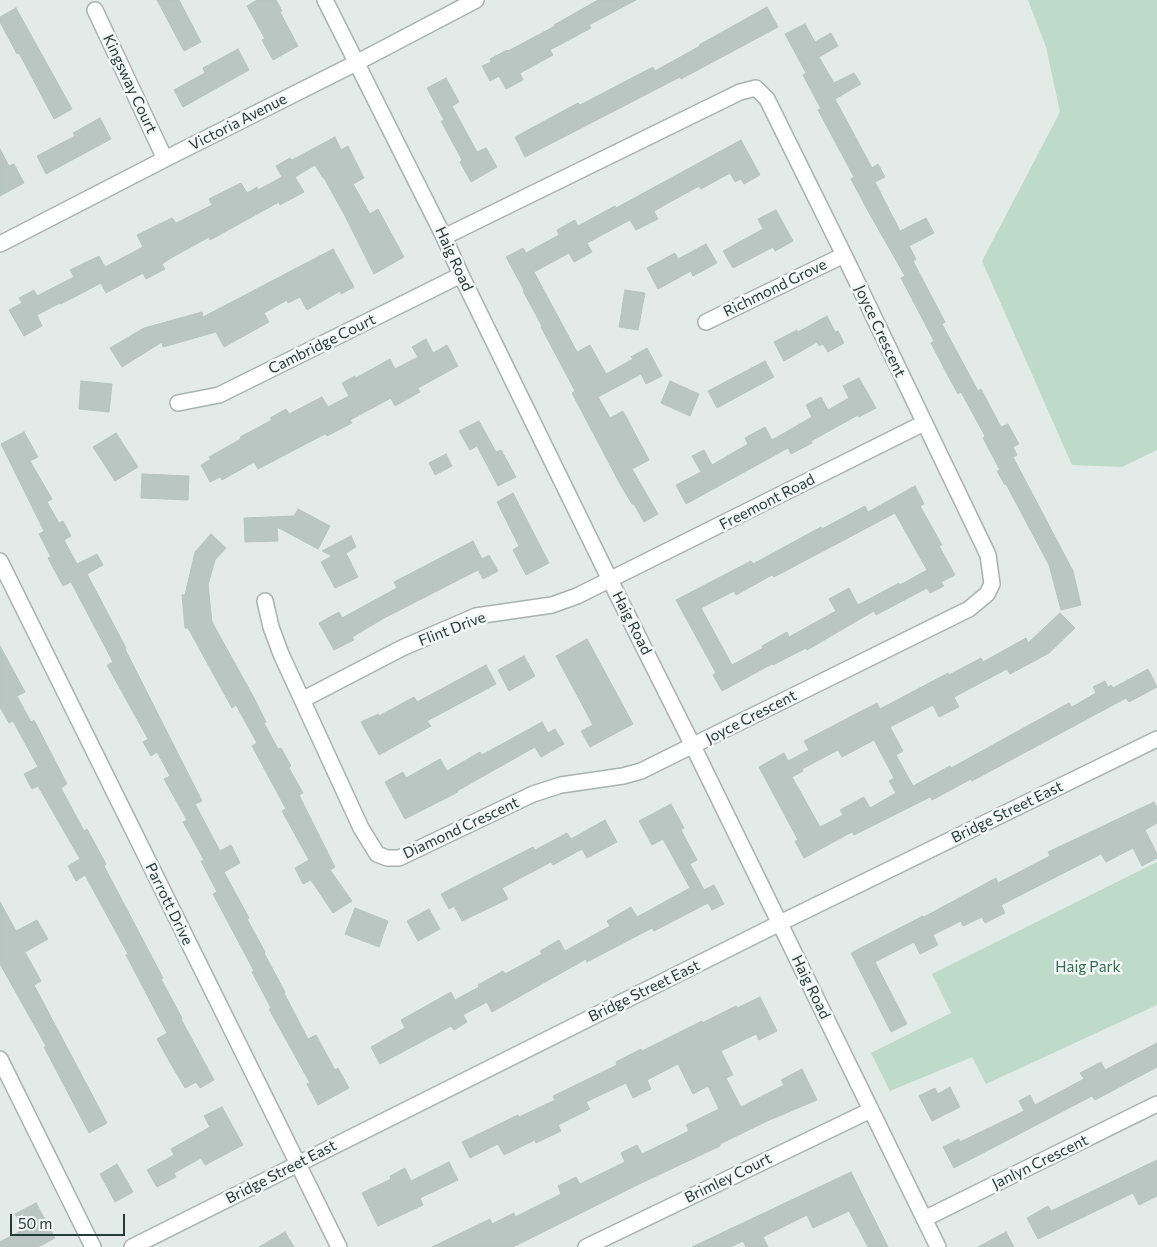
<!DOCTYPE html>
<html>
<head>
<meta charset="utf-8">
<style>
  body { margin:0 }
  #map { position:relative; width:1157px; height:1247px; overflow:hidden; background:#e3ebe8; font-family:Commissioner,sans-serif }
  canvas { display:block }
  .scale { position:absolute; left:10px; top:1214px; width:115px; height:22px; box-sizing:border-box; border:2px solid #253b37; border-top:0; padding-left:6px; font-size:15px; line-height:18px; white-space:nowrap; color:#253b37; -webkit-text-stroke:4px #f3f8f6; paint-order:stroke }
</style>
</head>
<body>
<div id="map">
<canvas width="1157" height="1247"></canvas>
<div class="scale">50 m</div>
</div>
<script>
const ctx = document.querySelector('canvas').getContext('2d');
ctx.lineJoin = 'round';
function paint(path, color) { ctx.fillStyle = color; ctx.fill(path, 'evenodd'); }
const shape = rows => new Path2D(rows.map(r => 'M' + r).join(''));
function strokePath(path, color, width, dash) { ctx.strokeStyle = color; ctx.lineWidth = width; ctx.lineCap = dash ? 'butt' : 'round'; ctx.setLineDash(dash || []); ctx.stroke(path); }
function write(font, color, halo, rows, align = 'center') {
  ctx.font = font + ' Commissioner,sans-serif'; ctx.lineWidth = 5; ctx.setLineDash([]); ctx.textBaseline = 'middle'; ctx.strokeStyle = halo; ctx.fillStyle = color; for (const [text, x, y, turn = 0] of rows) {
    ctx.save(); ctx.translate(x, y); ctx.rotate((+turn || 0) * Math.PI / 180); ctx.textAlign = isNaN(turn) ? turn : align; if (halo) ctx.strokeText(text, 0, 0); ctx.fillText(text, 0, 0); ctx.restore();
  }
}
paint(shape([
  [1028,0,1157,0,1157,450,1122,467,1072,465,982,261,1060,112,1046,47],
  [1157,862,1157,1005,986,1084,972,1057,890,1091,871,1053,951,1013,932,974]
]), '#bedac9');
const building = shape([
  [157,0,179,0,201,42,184,51,157,0],
  [257,0,276,0,282,11,280,12,298,46,273,60,262,40,265,39,247,6,257,0],
  [598,0,636,0,589,25,591,28,550,50,553,55,520,73,523,80,506,89,499,76,490,81,482,66,491,62,490,59,507,50,508,51,555,26,554,25,598,0],
  [767,7,778,27,681,79,680,77,525,157,515,137,578,103,580,105,653,67,655,71,700,46,699,45,767,7],
  [16,8,72,109,54,119,19,53,17,54,0,22,0,17,16,8],
  [805,24,815,42,831,33,838,46,819,57,834,83,854,73,861,84,835,99,872,168,878,164,885,177,875,182,900,231,926,218,934,233,909,246,916,259,913,261,945,322,942,324,978,391,981,389,1001,427,1008,424,1019,444,1013,447,1017,455,1013,457,1073,571,1081,605,1061,610,1049,565,1006,484,1005,485,997,471,1000,470,983,438,985,436,961,392,958,394,946,372,931,343,934,341,901,278,905,276,868,211,851,179,854,177,818,110,821,109,803,75,806,73,785,34,805,24],
  [238,49,249,70,183,107,174,90,205,73,203,68,238,49],
  [446,78,459,102,452,106,477,152,486,148,497,167,471,182,460,162,462,160,441,121,444,120,427,88,446,78],
  [100,118,111,139,46,174,37,156,75,136,73,133,100,118],
  [335,137,341,150,348,146,364,178,353,184,370,214,378,209,404,257,374,274,344,214,324,178,323,178,315,165,295,177,304,192,280,205,279,202,210,240,209,237,171,258,162,264,165,269,146,279,143,273,106,293,101,283,61,304,60,303,37,315,42,326,24,336,9,310,22,303,19,298,34,290,37,296,74,277,70,270,99,256,105,267,143,247,137,235,172,218,176,223,212,205,209,199,241,183,247,193,257,187,258,190,282,177,276,166,290,158,292,160,335,137],
  [741,140,760,175,744,184,741,179,735,182,730,173,701,189,699,186,654,211,658,219,636,230,630,220,587,243,592,252,574,262,569,253,534,272,577,352,590,345,606,374,633,359,631,357,647,348,662,376,646,384,641,374,598,397,610,418,623,411,649,460,632,469,658,514,644,522,634,504,632,504,620,484,572,393,575,391,541,327,542,326,523,291,524,290,506,257,523,248,526,253,559,235,557,230,575,220,578,226,615,206,616,208,741,140],
  [0,149,9,166,14,164,24,183,0,196,0,149],
  [776,210,793,241,775,251,773,247,733,268,723,251,763,229,758,219,776,210],
  [706,244,717,263,693,276,691,271,658,289,647,268,675,253,678,259,706,244],
  [333,249,354,287,341,294,340,291,307,310,300,297,288,303,287,300,264,313,269,322,224,347,216,332,163,347,162,342,122,367,110,348,144,328,202,312,203,317,333,249],
  [625,290,645,293,638,330,619,327,625,290],
  [827,316,835,332,838,331,844,343,828,352,823,344,819,346,817,342,784,361,774,342,797,330,798,332,827,316],
  [426,339,433,353,447,345,458,366,418,388,420,392,395,406,391,398,350,420,352,423,327,436,325,434,258,469,254,462,222,480,220,477,210,482,201,465,211,459,209,457,241,439,240,437,272,420,270,418,286,409,289,414,322,397,328,407,349,396,342,383,355,376,356,378,390,359,395,369,418,357,412,347,426,339],
  [765,361,774,377,717,408,708,391,765,361],
  [859,378,876,408,859,417,858,415,811,441,812,443,791,454,788,448,686,504,676,485,701,472,692,456,704,450,712,465,748,444,745,438,765,427,772,440,812,417,806,405,821,397,828,410,849,398,843,386,859,378],
  [81,381,112,384,109,412,79,409,81,381],
  [670,381,699,394,690,416,661,403,670,381],
  [479,421,496,452,501,450,516,477,498,486,477,446,470,450,459,431,479,421],
  [24,432,38,457,30,461,52,499,47,502,59,523,63,521,71,536,64,540,77,564,97,554,103,565,87,574,126,648,125,649,202,801,195,804,220,851,231,845,240,863,224,872,249,918,247,919,265,952,264,953,285,992,284,993,308,1039,316,1035,335,1070,338,1068,349,1088,318,1105,307,1084,310,1083,269,1009,271,1008,252,972,254,971,213,894,217,892,201,861,204,860,183,822,187,820,164,779,170,776,157,752,151,756,143,742,148,739,107,665,113,662,71,582,63,586,48,558,51,557,39,534,44,531,1,444,24,432],
  [116,433,138,467,115,481,93,447,116,433],
  [446,454,452,466,435,475,429,463,446,454],
  [142,474,189,476,188,500,141,498,142,474],
  [915,486,924,504,920,506,942,545,939,546,955,575,941,582,944,586,930,593,927,588,876,615,874,611,807,650,806,648,773,665,772,664,722,691,713,675,716,673,676,600,751,561,753,564,821,527,822,529,865,506,868,512,915,486],
  [895,513,927,570,900,585,899,583,858,605,849,588,829,599,836,611,789,637,787,632,762,646,763,648,732,665,701,608,734,591,736,595,772,575,774,577,895,513],
  [513,493,549,563,526,575,513,550,519,546,497,502,513,493],
  [298,509,330,526,318,549,277,527,278,541,245,542,244,518,294,516,298,509],
  [211,534,226,548,215,560,208,585,212,622,253,696,266,722,264,723,278,749,281,748,291,766,289,768,303,793,299,795,335,867,330,870,352,901,333,913,311,880,303,884,295,868,309,860,282,811,286,809,252,746,257,743,236,705,232,708,188,628,185,628,182,595,185,595,195,552,211,534],
  [351,536,356,547,346,553,358,577,335,588,321,562,332,556,322,551,351,536],
  [473,541,482,559,489,555,498,571,483,579,478,570,386,617,352,637,354,640,334,650,319,623,339,612,342,618,397,588,394,582,473,541],
  [1060,613,1075,628,1049,653,1010,674,1007,669,954,697,959,707,939,717,933,705,890,727,903,751,896,755,913,786,950,766,951,768,1069,703,1072,707,1096,693,1093,687,1105,681,1108,687,1111,685,1113,688,1148,669,1157,687,1129,702,1126,698,972,781,971,779,932,800,930,797,854,835,852,832,804,858,795,841,798,840,759,767,784,753,788,761,809,750,804,741,877,703,880,709,948,673,949,675,981,658,983,662,1026,638,1028,643,1060,613],
  [874,740,894,778,889,781,896,793,870,808,864,797,840,810,843,815,820,827,792,777,803,771,802,769,838,750,842,757,874,740],
  [587,639,633,724,590,747,581,731,593,725,556,656,587,639],
  [0,646,25,692,17,696,31,722,34,720,67,784,61,788,84,831,87,829,106,864,104,866,163,978,161,979,182,1018,181,1019,214,1080,200,1088,196,1082,185,1088,168,1059,157,1039,167,1033,126,955,128,954,85,875,76,881,68,866,80,859,38,786,32,789,24,774,38,767,13,721,9,723,0,707,0,646],
  [524,656,535,676,509,691,498,670,524,656],
  [486,665,496,684,427,721,431,726,379,755,361,722,378,714,379,716,414,697,417,702,486,665],
  [542,722,548,733,555,729,564,744,541,757,535,747,457,791,458,792,405,819,385,782,403,772,406,778,440,759,447,771,480,752,482,755,542,722],
  [1154,802,1157,808,1157,823,1145,830,1157,854,1157,858,1142,866,1133,848,1106,862,1101,854,1001,905,1005,913,985,923,982,917,963,926,961,921,933,935,938,945,920,954,914,942,875,962,907,1024,891,1032,851,953,923,916,924,917,996,878,998,883,1050,856,1048,852,1154,802],
  [671,804,684,828,681,830,697,860,690,864,704,890,714,885,724,904,712,910,708,903,654,931,652,928,587,962,586,959,492,1012,487,1002,463,1015,467,1022,454,1030,451,1026,380,1064,371,1047,405,1028,401,1020,451,992,455,1000,479,987,478,985,503,971,505,974,542,954,540,951,559,940,565,951,610,926,607,921,631,907,637,917,690,888,663,839,652,845,639,821,671,804],
  [605,820,617,842,587,858,582,849,553,865,551,862,502,888,508,899,462,921,454,906,449,909,441,894,533,847,535,850,567,833,571,839,605,820],
  [0,902,16,931,37,920,48,939,25,952,41,981,34,985,107,1123,89,1133,44,1047,46,1046,0,964,0,902],
  [355,908,388,921,379,947,345,934,355,908],
  [429,909,440,929,418,941,407,921,429,909],
  [760,997,777,1031,759,1040,756,1034,721,1051,733,1075,726,1078,741,1107,784,1085,781,1080,802,1069,817,1100,767,1121,720,1144,720,1146,637,1185,513,1247,432,1247,490,1219,492,1224,514,1213,515,1217,561,1194,558,1186,576,1177,580,1184,625,1162,621,1153,637,1145,642,1154,689,1131,686,1125,719,1109,708,1086,693,1094,678,1064,647,1080,651,1089,633,1098,626,1083,586,1102,590,1109,558,1125,561,1131,536,1143,535,1140,504,1155,498,1144,470,1158,462,1142,518,1115,519,1117,555,1100,553,1096,617,1065,616,1062,641,1049,642,1051,702,1021,702,1023,736,1006,737,1008,760,997],
  [1157,1043,1157,1067,1095,1100,1092,1096,954,1168,943,1147,959,1139,960,1142,1024,1111,1019,1101,1030,1095,1035,1105,1084,1079,1080,1073,1101,1062,1105,1070,1157,1043],
  [950,1087,960,1107,932,1121,919,1096,935,1088,938,1094,950,1087],
  [222,1107,243,1145,205,1165,201,1158,174,1173,176,1177,157,1187,147,1170,174,1155,171,1149,210,1127,204,1116,222,1107],
  [1157,1160,1157,1196,1139,1205,1133,1193,1038,1239,1027,1218,1048,1206,1051,1211,1157,1160],
  [449,1162,458,1180,420,1198,423,1205,378,1226,362,1193,391,1179,390,1176,405,1168,411,1181,449,1162],
  [117,1164,133,1192,115,1202,100,1174,117,1164],
  [851,1172,888,1247,868,1247,849,1211,813,1228,807,1215,763,1237,768,1247,746,1247,743,1241,731,1247,692,1247,851,1172],
  [36,1203,55,1238,38,1247,0,1247,0,1242,24,1229,15,1214,36,1203],
  [285,1232,294,1247,259,1247,285,1232],
  [1006,1232,1014,1247,978,1247,1006,1232]
]);
paint(building, '#b9c6c2');
strokePath(building, '#b6c4c0', 1);
const minor = shape([
  [325,0,444,237,461,275,610,580,693,746,938,1247],
  [95,10,165,159],
  [0,244,165,159,356,63,476,0],
  [706,322,844,255],
  [178,403,219,395,461,275],
  [0,561,339,1247],
  [265,601,271,627,281,654,361,828,377,854,387,858,399,858,533,794,561,785,623,776,641,771,969,609,987,594,992,584,988,555,844,255,767,99,756,88,740,92,444,237],
  [302,700,402,648,476,616,552,605,577,596,924,423],
  [0,1059,93,1247],
  [924,1219,1157,1104],
  [132,1247,780,923,1157,739],
  [586,1247,871,1110]
]);
strokePath(minor, '#a6b3af', 18);
strokePath(minor, '#fff', 15);
write('15px', '#253b37', '#f3f8f6', [
  ["Kingsway Court",130,84,65],
  ["Victoria Avenue",238,122,-27],
  ["Haig Road",454,259,65],
  ["Richmond Grove",775,288,-26],
  ["Joyce Crescent",880,331,65],
  ["Cambridge Court",322,344,-26],
  ["Freemont Road",767,502,-27],
  ["Haig Road",632,623,63],
  ["Flint Drive",452,629,-21],
  ["Joyce Crescent",751,717,-27],
  ["Bridge Street East",1007,812,-26],
  ["Diamond Crescent",461,828,-25],
  ["Parrott Drive",169,904,64],
  ["Haig Road",811,987,64],
  ["Bridge Street East",644,991,-26],
  ["Janlyn Crescent",1040,1162,-26],
  ["Bridge Street East",281,1172,-27],
  ["Brimley Court",728,1178,-26]
]);
write('15px', '#336d50', '#f3f8f6', [
  ["Haig Park",1088,967]
]);
</script>
</body>
</html>
